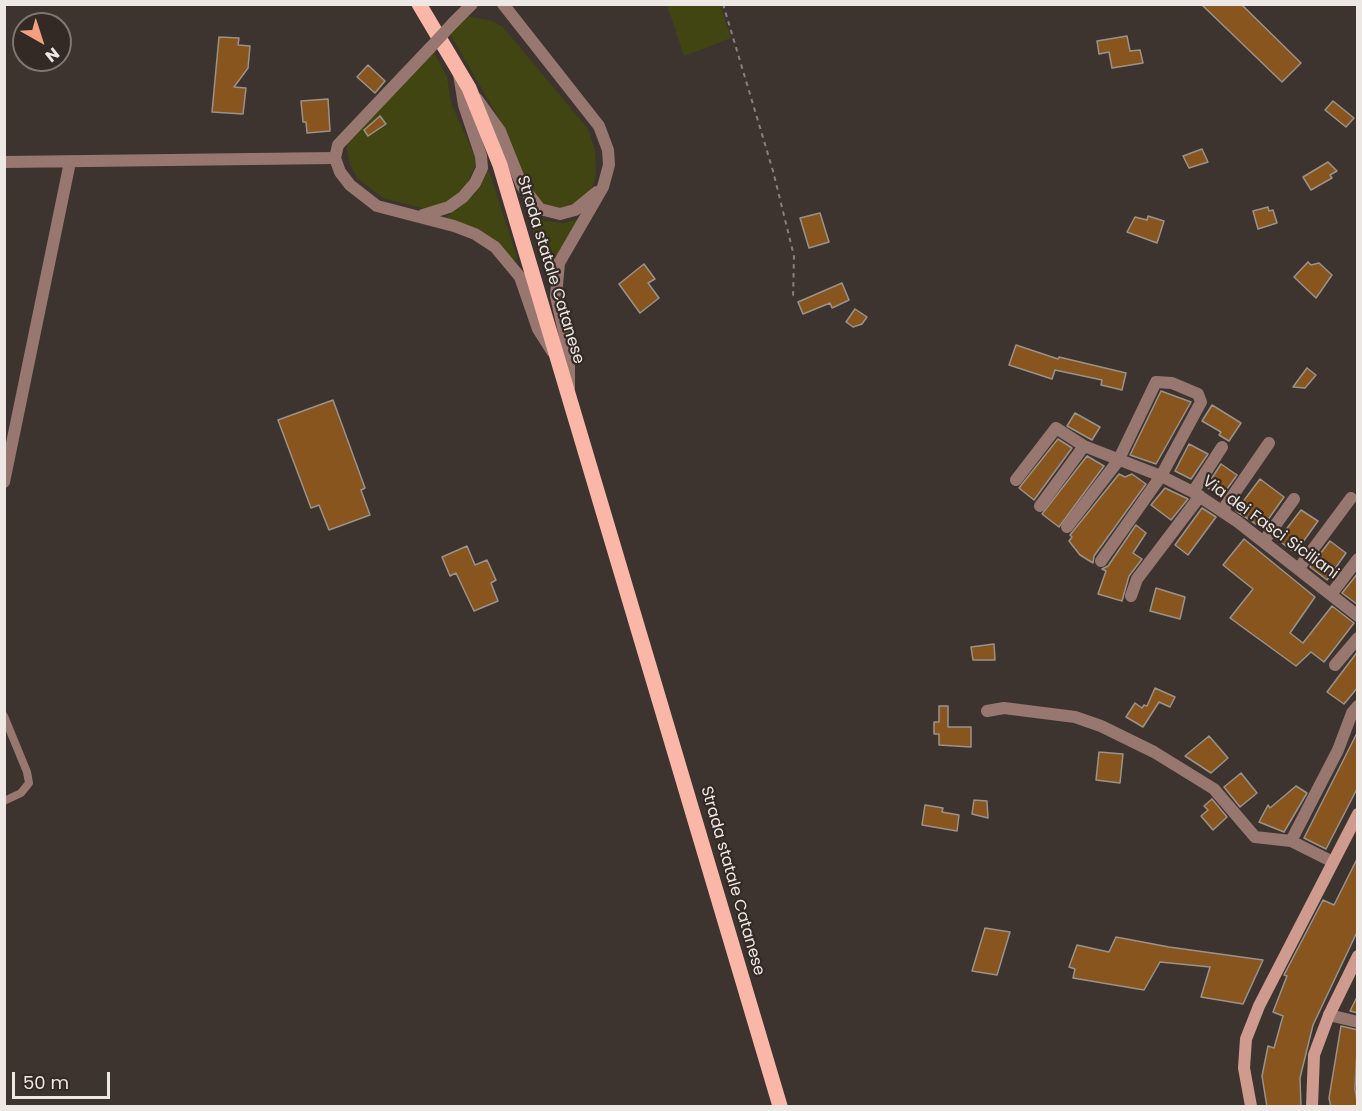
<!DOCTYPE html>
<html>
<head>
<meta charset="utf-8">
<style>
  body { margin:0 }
  #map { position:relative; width:1362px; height:1111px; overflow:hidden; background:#3d3430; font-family:Poppins,sans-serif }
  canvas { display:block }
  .frame { position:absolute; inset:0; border:6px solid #eee8e5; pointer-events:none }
  .north { position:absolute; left:12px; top:12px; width:60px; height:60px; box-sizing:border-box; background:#332a26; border:2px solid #7e7672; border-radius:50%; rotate:141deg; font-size:16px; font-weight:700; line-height:24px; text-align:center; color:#eee8e5 }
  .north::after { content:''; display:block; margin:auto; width:21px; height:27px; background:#f2a081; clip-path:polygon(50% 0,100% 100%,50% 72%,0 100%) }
  .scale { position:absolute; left:12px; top:1072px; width:98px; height:27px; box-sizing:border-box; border:3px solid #eee8e5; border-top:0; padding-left:8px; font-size:18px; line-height:21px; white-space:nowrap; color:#eee8e5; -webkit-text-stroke:4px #332a26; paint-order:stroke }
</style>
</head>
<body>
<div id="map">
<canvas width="1362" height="1111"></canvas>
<div class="frame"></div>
<div class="north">N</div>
<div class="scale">50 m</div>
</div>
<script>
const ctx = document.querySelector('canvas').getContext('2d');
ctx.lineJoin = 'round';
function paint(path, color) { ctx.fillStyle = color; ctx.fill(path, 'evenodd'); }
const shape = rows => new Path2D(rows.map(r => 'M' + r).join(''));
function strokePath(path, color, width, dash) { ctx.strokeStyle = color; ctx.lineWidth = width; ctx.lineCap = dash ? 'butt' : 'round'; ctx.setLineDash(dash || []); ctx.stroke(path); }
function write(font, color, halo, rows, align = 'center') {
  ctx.font = font + ' Poppins,sans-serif'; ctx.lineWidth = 4.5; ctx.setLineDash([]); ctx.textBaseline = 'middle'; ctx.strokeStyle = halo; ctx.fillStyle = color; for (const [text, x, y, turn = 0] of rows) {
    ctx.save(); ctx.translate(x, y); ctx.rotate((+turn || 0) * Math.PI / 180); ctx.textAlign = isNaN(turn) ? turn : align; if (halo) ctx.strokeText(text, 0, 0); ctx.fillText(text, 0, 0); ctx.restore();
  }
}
paint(shape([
  [667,5,720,5,731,38,684,56],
  [466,16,492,21,503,27,588,129,595,150,596,176,591,190,580,202,562,210,546,208,527,184,508,134,450,34],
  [433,50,447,77,451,103,475,157,475,166,465,187,450,201,425,209,383,198,357,178,349,161,347,149,348,140],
  [486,171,489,171,517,258,515,261,445,219,475,194],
  [529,209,545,221,564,223,578,219,554,260,549,279,527,210]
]), '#404511');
const building = shape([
  [1201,4,1241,4,1301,63,1282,82,1201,4],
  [1127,36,1130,51,1140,50,1143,63,1112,68,1109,52,1099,54,1097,41,1127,36],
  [219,37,239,38,238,45,250,46,248,68,234,87,246,88,243,114,212,112,219,37],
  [368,65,385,81,375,93,357,77,368,65],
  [328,99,330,131,307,133,306,122,303,122,301,101,328,99],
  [1333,101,1354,118,1346,127,1325,110,1333,101],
  [380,116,386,124,368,136,364,130,380,116],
  [1202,149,1208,162,1189,168,1183,156,1202,149],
  [1328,162,1337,171,1330,175,1332,178,1311,190,1303,177,1328,162],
  [1268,207,1269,211,1273,210,1277,223,1258,229,1253,211,1268,207],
  [820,213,829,242,809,248,800,218,820,213],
  [1148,216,1164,221,1157,243,1127,232,1135,217,1147,220,1148,216],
  [1308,262,1311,265,1319,263,1332,275,1316,298,1294,277,1308,262],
  [644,264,655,279,648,283,659,298,640,313,619,284,644,264],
  [842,283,849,300,832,308,830,303,803,314,798,302,842,283],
  [855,309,867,317,862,324,853,327,846,322,855,309],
  [1016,345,1058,359,1059,357,1126,373,1122,390,1101,385,1102,380,1055,370,1052,379,1009,365,1016,345],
  [1307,368,1316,375,1305,388,1293,387,1307,368],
  [1161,391,1191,402,1156,464,1130,455,1161,391],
  [333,400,365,488,361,490,370,515,329,530,319,505,311,508,278,420,333,400],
  [1212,405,1241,423,1229,441,1219,435,1221,432,1202,421,1212,405],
  [1075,413,1100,427,1092,440,1067,426,1075,413],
  [1058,439,1072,448,1034,500,1019,488,1058,439],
  [1189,444,1208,454,1191,479,1175,471,1189,444],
  [1087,456,1104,466,1059,527,1042,514,1087,456],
  [1221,464,1237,475,1222,496,1206,487,1221,464],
  [1119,474,1125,477,1132,474,1146,484,1094,556,1093,563,1080,555,1069,541,1072,537,1070,535,1119,474],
  [1260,479,1284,497,1262,528,1236,511,1260,479],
  [1165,488,1188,499,1171,520,1151,505,1165,488],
  [1202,508,1216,517,1188,555,1175,545,1202,508],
  [1301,510,1318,521,1295,553,1278,540,1301,510],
  [1136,525,1146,533,1133,553,1142,559,1129,576,1122,601,1098,594,1106,571,1102,569,1108,566,1136,525],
  [1244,539,1315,597,1290,633,1303,643,1332,606,1354,623,1324,662,1311,652,1296,666,1230,618,1253,589,1223,565,1244,539],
  [1330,541,1346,553,1327,580,1310,567,1330,541],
  [467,546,475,565,487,560,496,580,491,583,498,601,474,611,456,573,450,576,442,557,467,546],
  [1358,573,1358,605,1342,593,1358,573],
  [1156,588,1185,597,1180,619,1150,611,1156,588],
  [994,644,995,660,973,660,971,647,994,644],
  [1358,651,1358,687,1344,704,1327,692,1358,651],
  [1155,688,1175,697,1170,707,1159,702,1143,727,1126,717,1135,703,1142,708,1144,705,1147,706,1155,688],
  [939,706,948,706,948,727,971,727,971,747,939,745,939,734,934,734,934,722,939,722,939,706],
  [1358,731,1358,787,1326,849,1304,838,1358,731],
  [1209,736,1228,758,1211,773,1185,756,1209,736],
  [1099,752,1123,754,1120,783,1096,780,1099,752],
  [1241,773,1257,793,1240,807,1224,787,1241,773],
  [1296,786,1307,793,1284,832,1259,822,1268,805,1270,808,1296,786],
  [1212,799,1227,817,1213,830,1201,816,1208,810,1204,806,1212,799],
  [974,800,987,801,988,818,972,814,974,800],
  [925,805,943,808,942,812,959,815,957,831,922,825,925,805],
  [1358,857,1358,930,1313,1025,1300,1078,1301,1107,1267,1107,1262,1076,1268,1046,1274,1048,1283,1016,1273,1012,1287,976,1284,975,1323,900,1334,905,1358,857],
  [985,928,1010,932,997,975,972,971,985,928],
  [1116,937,1169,947,1263,960,1243,1004,1201,997,1210,967,1160,962,1144,990,1073,978,1075,969,1069,967,1077,945,1109,952,1116,937],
  [1358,995,1358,1013,1350,1011,1358,995],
  [1341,1026,1358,1030,1355,1089,1358,1107,1331,1107,1329,1098,1341,1026]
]);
paint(building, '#87551d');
strokePath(building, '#9b938b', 1.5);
strokePath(shape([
  [723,4,773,171,794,256,793,299]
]), '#87807c', 2, [4.5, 4.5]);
strokePath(shape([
  [4,716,27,772,29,783,21,793,4,801]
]), '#987770', 8);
strokePath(shape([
  [4,162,335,158],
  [1016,480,1056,428,1084,446,1161,476,1193,492,1238,522,1358,616],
  [4,482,70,162],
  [1193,492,1222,447],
  [1040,506,1084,446],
  [1222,511,1269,443],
  [1067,527,1118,461,1156,382,1172,383,1198,394,1201,402,1161,476,1101,561],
  [1264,541,1294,499],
  [1299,568,1351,498],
  [1332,593,1358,559],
  [1131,596,1137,579,1200,496],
  [1335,665,1358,638],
  [987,711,1004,708,1075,717,1101,726,1154,752,1214,789,1255,837,1291,841,1333,862],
  [1291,841,1338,750,1352,713,1358,706],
  [1329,1015,1358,1022]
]), '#987770', 12);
strokePath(shape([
  [503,4,599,126,608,150,609,165,603,187,559,263,556,296,569,355,569,388],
  [453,23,472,4],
  [430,48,338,145,335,158,340,172,350,185,377,206,454,226,475,234,495,247,520,277,538,329,552,351],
  [477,99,500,131,522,186,540,209,560,214,575,210,597,192],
  [423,215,449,207,463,197,475,183,482,168,481,156,464,105,459,74]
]), '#987770', 12);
strokePath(shape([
  [1251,1106,1244,1068,1246,1039,1259,1006,1358,814],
  [1312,1106,1314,1055,1329,1015,1358,956]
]), '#cf9b8f', 12);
strokePath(shape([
  [419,4,469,88,500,165,780,1106]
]), '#fab7a8', 15);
strokePath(shape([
  [430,48,453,23]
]), '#987770', 12);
write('16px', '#eee8e5', '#332a26', [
  ["Strada statale Catanese",550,270,73],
  ["Via dei Fasci Siciliani",1270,528,36],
  ["Strada statale Catanese",732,881,74]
]);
</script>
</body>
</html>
